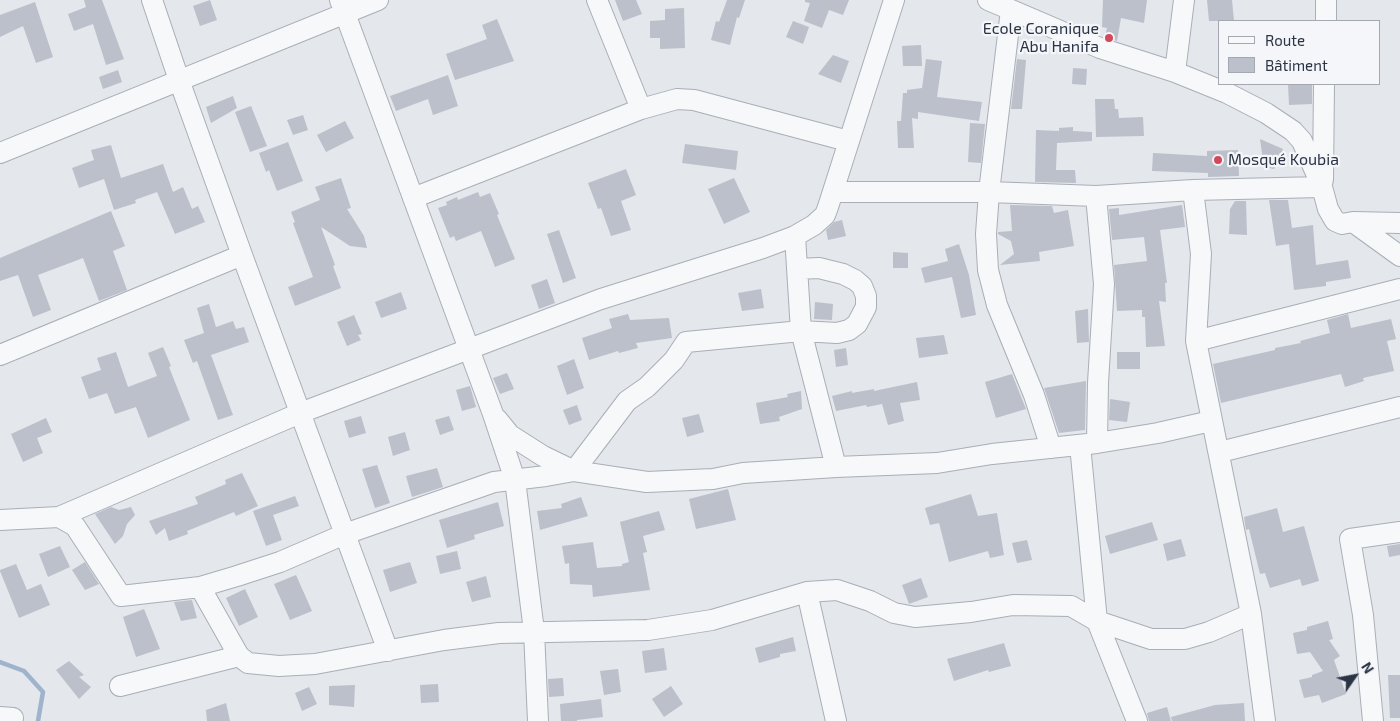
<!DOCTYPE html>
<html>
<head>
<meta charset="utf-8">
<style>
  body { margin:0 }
  #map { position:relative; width:1400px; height:721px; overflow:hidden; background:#e4e7ec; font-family:"Exo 2",sans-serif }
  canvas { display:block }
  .legend { position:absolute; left:1218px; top:20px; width:162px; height:65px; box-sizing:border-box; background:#f4f6f9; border:1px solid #a4a8b1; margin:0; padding:6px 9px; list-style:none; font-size:15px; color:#2b3445 }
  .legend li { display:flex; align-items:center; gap:10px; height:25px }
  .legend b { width:25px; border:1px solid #a4a8b1 }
  .north { position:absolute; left:1330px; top:651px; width:50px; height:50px; -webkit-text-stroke:4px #f4f6f9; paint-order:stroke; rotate:57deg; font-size:14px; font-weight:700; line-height:20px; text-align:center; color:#2b3445 }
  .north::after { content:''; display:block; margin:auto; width:18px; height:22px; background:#2b3445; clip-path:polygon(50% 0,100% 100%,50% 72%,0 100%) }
</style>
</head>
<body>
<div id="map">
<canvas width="1400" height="721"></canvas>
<ul class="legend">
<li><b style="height:6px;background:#f7f8fa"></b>Route</li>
<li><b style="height:14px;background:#bbc0ca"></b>Bâtiment</li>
</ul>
<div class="north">N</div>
</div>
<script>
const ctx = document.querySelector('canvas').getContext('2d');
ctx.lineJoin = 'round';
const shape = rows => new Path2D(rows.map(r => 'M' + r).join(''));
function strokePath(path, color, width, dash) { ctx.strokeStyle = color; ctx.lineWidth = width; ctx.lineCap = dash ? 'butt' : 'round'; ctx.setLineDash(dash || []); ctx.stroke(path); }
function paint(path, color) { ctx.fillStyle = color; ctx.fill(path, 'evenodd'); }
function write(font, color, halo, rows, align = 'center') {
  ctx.font = font + ' "Exo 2",sans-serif'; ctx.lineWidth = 4.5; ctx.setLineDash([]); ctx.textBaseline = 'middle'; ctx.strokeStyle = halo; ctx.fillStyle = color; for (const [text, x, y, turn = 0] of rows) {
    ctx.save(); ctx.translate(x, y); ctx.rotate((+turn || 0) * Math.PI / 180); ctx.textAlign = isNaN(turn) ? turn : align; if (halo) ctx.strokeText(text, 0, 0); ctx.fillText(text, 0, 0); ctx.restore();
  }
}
strokePath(shape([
  [0,662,24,671,43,692,38,721]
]), '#9fb4cc', 4.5);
paint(shape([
  [84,0,102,0,124,59,106,65,93,24,74,31,68,14,86,7],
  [210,0,217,20,200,26,193,6],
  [615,0,636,0,642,14,623,21],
  [727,0,745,0,739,18,737,17,730,45,711,40,716,21,719,22],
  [805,0,849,0,843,15,829,10,822,28,804,21,810,3,805,2],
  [1103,0,1147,0,1144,23,1121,18,1117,41,1105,37,1107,28,1102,27],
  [1207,0,1232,0,1234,21,1209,21],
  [35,2,53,57,36,63,23,26,0,37,0,15],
  [684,8,685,48,660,49,660,38,650,38,650,21,665,20,665,9],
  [497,19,514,61,455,80,446,54,487,39,482,25],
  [793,21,809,27,803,44,786,37],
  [921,45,922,66,903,66,902,46],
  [833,55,849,61,841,83,818,74],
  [926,59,942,61,937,97,982,102,979,121,918,112,918,119,912,118,914,148,898,148,897,121,901,121,903,93,907,93,907,90,922,88],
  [1017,59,1026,60,1022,109,1011,109],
  [1073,68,1087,69,1086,85,1072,84],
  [118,70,122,82,103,89,99,77],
  [448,75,458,106,433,115,428,99,396,111,390,96],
  [1288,84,1312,84,1312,104,1289,105],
  [233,96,237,108,211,123,206,107],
  [1095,99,1114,99,1115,109,1118,109,1119,118,1143,117,1144,136,1096,137],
  [251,106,267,146,250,152,235,112],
  [303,115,308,130,293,135,287,120],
  [345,121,354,138,326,152,317,135],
  [970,123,985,124,981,163,968,162],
  [1073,127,1073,131,1092,132,1092,141,1057,143,1056,170,1075,170,1076,183,1035,182,1036,130,1059,131,1059,128],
  [1260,139,1283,149,1274,169,1264,167],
  [288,142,303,181,277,191,269,170,266,172,259,153],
  [685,144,738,151,736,170,682,163],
  [111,145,121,178,163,164,173,192,183,187,192,209,198,206,205,222,175,234,157,192,135,200,136,203,114,210,104,179,79,188,72,168,94,160,91,150],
  [1238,150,1239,176,1208,177,1208,173,1152,171,1153,153,1207,156,1207,151],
  [626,169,636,195,621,201,631,230,611,236,601,208,598,209,588,183],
  [341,178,351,208,347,209,364,236,367,248,350,246,321,227,335,265,333,266,341,288,295,306,288,287,313,277,293,223,295,222,291,212,320,200,315,187],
  [734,178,750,212,724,224,708,189],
  [478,192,480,197,490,193,499,214,497,215,515,259,495,267,481,231,456,241,454,236,450,238,438,208,447,205,446,202,457,197,458,200],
  [1269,200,1288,200,1292,228,1313,225,1316,265,1348,260,1351,278,1326,282,1326,286,1294,290,1289,244,1276,246],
  [1235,201,1246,201,1247,235,1229,234,1230,209],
  [1010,205,1052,206,1054,213,1068,210,1074,246,1039,252,1040,261,1000,265,1014,254,1011,241,998,234,998,232,1012,231],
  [1182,205,1185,227,1160,230,1167,283,1165,283,1166,302,1159,301,1165,346,1146,347,1145,317,1142,317,1142,310,1117,311,1114,265,1147,261,1144,237,1112,240,1109,209,1119,208,1119,215],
  [111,211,125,246,113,251,127,290,99,301,83,258,38,275,51,310,33,317,18,275,0,281,0,258],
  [842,220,846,236,828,240,826,230,834,222],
  [559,230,576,278,563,283,547,234],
  [959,244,969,275,976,315,961,318,952,277,925,283,921,268,948,261,945,249],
  [893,252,908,253,908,268,893,268],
  [547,279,555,303,539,309,531,285],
  [761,289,764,308,742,311,738,293],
  [401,292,407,309,381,318,375,302],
  [815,302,833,304,832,320,814,319],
  [209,304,216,327,233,321,236,329,244,327,249,342,211,355,233,415,218,420,197,361,193,363,184,340,204,333,197,308],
  [1088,309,1089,342,1077,343,1075,311],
  [628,314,630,320,669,318,672,338,636,343,638,348,619,353,618,351,589,360,582,338,612,328,609,319],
  [1348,314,1351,328,1391,319,1396,339,1387,341,1394,371,1363,378,1364,381,1345,387,1341,374,1221,403,1213,364,1275,350,1275,348,1301,343,1300,341,1330,333,1327,320],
  [354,315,362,334,358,335,361,340,347,346,337,322],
  [944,335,948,354,919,358,916,338],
  [163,347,171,366,169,367,190,420,148,438,136,407,115,414,107,393,89,399,81,377,101,370,97,358,116,352,128,387,157,376,148,353],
  [846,348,848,365,836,367,834,350],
  [1117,352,1140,352,1140,369,1117,369],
  [574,359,584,388,567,395,557,366],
  [507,373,514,389,500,394,493,378],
  [1012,374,1026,409,996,418,985,382],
  [1086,381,1085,430,1059,433,1044,388],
  [917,382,920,400,900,403,904,421,888,425,882,404,867,407,866,405,836,411,832,396,852,391,852,393,874,389,874,391],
  [470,386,476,407,462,411,456,390],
  [801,391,802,409,779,417,780,421,760,424,756,403,788,397,787,394],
  [1110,399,1130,402,1127,422,1109,420],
  [577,405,582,420,569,425,563,410],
  [699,414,704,432,687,437,682,418],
  [361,416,366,433,349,438,344,421],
  [449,416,454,430,440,435,435,420],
  [46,418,52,432,37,438,43,453,23,462,11,434],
  [405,432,410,450,393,456,388,437],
  [377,465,390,503,375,508,362,469],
  [437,468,443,487,412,497,406,476],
  [242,473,258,506,236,516,234,512,187,531,188,534,169,541,165,528,156,535,149,521,198,504,195,497,226,484,225,480],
  [728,489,736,520,696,529,689,499],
  [971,494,978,516,997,513,1004,555,990,558,988,551,949,562,939,523,930,525,925,508],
  [295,496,299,506,273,515,282,540,266,546,253,511],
  [581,497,588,516,540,530,537,511,562,508,561,504],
  [498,502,504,526,474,535,475,539,447,548,439,520],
  [111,507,119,510,131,507,135,515,127,524,123,536,115,544,95,514],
  [1277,508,1283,532,1304,526,1319,581,1302,586,1300,579,1270,588,1265,573,1260,574,1249,529,1246,530,1244,517],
  [659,511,665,530,643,536,647,552,643,553,650,590,593,597,592,585,570,584,569,563,565,564,562,546,593,542,597,568,622,566,622,564,629,562,620,522],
  [1152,522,1158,540,1110,554,1105,536],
  [1181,539,1186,556,1167,561,1163,544],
  [1027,540,1032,560,1017,563,1012,543],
  [1400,544,1400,555,1389,557,1387,546],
  [60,546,70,567,48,577,39,554],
  [457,551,461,569,440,574,436,556],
  [85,562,99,584,85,590,72,570],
  [410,562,417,583,390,592,383,570],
  [16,564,27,590,41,584,50,605,19,618,0,571,0,570],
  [296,575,312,611,290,620,274,584],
  [486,576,491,597,472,602,466,582],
  [921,578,928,597,909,604,902,585],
  [245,589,258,617,239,626,226,598],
  [192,600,197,618,181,621,174,602],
  [144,609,160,649,136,657,123,617],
  [1328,621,1333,639,1329,640,1340,656,1334,660,1346,694,1322,703,1319,695,1304,698,1299,680,1312,677,1312,675,1323,671,1310,652,1297,654,1293,633,1307,630,1307,627],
  [793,637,796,651,780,654,780,657,759,663,755,648],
  [1004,643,1011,666,989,672,988,670,954,681,947,659],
  [664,648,667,670,645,673,642,651],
  [69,661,84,675,79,677,91,687,79,699,56,670],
  [618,669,621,692,604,695,600,671],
  [1388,675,1400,675,1400,718,1390,718],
  [563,678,564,696,549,697,548,679],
  [438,684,439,702,421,703,420,685],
  [355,685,354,707,329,705,329,686],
  [671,686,683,704,664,717,652,699],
  [309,687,317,704,302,711,295,693],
  [601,699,603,717,577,720,577,721,561,721,560,704],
  [226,703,230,721,207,721,206,710],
  [1244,703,1245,721,1172,721,1171,717,1215,705],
  [1167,707,1171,721,1149,721,1147,713]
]), '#bbc0ca');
const minor = shape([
  [152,0,179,80,242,255,388,651],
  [340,0,493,414,515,480,534,631,538,721],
  [597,0,641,109],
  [988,0,1100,48,1175,72,1227,93,1266,113,1293,131,1302,141,1322,187,1328,209,1335,221,1342,224,1353,222,1400,223],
  [1011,10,989,192,986,234,988,270,997,305,1034,395,1051,448],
  [1326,21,1326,0],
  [1175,72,1184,0],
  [0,153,378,0],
  [1323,180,1324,84],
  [1193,190,1201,254,1196,341,1251,614,1265,721],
  [833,192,989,192,1096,196,1193,190,1322,187],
  [1096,196,1104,284,1098,383,1097,443],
  [413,198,641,109,677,99,694,100,848,141],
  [1353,222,1400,256],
  [795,236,801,331,836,467],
  [1196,341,1400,289],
  [0,355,242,255],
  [497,419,510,435,543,456,574,471,627,401,647,387,674,360,686,342,801,331,837,333,849,330,857,324,866,307,866,296,862,286,855,280,843,274,819,268,797,269],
  [1080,445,1097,621,1137,721],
  [1220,452,1400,407],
  [59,517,75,526,121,596,200,587,237,576,280,562,345,534,494,482,546,476,574,471,647,482,713,479,743,473,836,467,937,463,992,454,1097,443,1158,433,1211,421],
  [0,520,59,517,300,413,601,299,763,248,795,236,814,225,825,215,828,207,894,0],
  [200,587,239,656,248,663,279,666,315,664,444,640,499,633,648,630,712,620,807,592,837,590,870,601,894,613,915,617,971,612,1013,605,1071,606,1097,621,1151,639,1185,639,1209,632,1251,614],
  [807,592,836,721],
  [120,686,239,656],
  [0,717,13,718],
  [1373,721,1363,615,1350,539,1400,532]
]);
strokePath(minor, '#a9aeb7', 22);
strokePath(minor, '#f7f8fa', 20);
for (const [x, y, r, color] of [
  [1109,38,5,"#d1495b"],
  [1218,160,5,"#d1495b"]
]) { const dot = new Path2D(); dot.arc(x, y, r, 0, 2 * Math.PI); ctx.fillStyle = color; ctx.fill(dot); strokePath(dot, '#f4f6f9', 2); }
write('16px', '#2b3445', '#f4f6f9', [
  ["Ecole Coranique",1099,29],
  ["Abu Hanifa",1099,47],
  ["Mosqué Koubia",1228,160,"left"]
], 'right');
</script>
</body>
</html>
